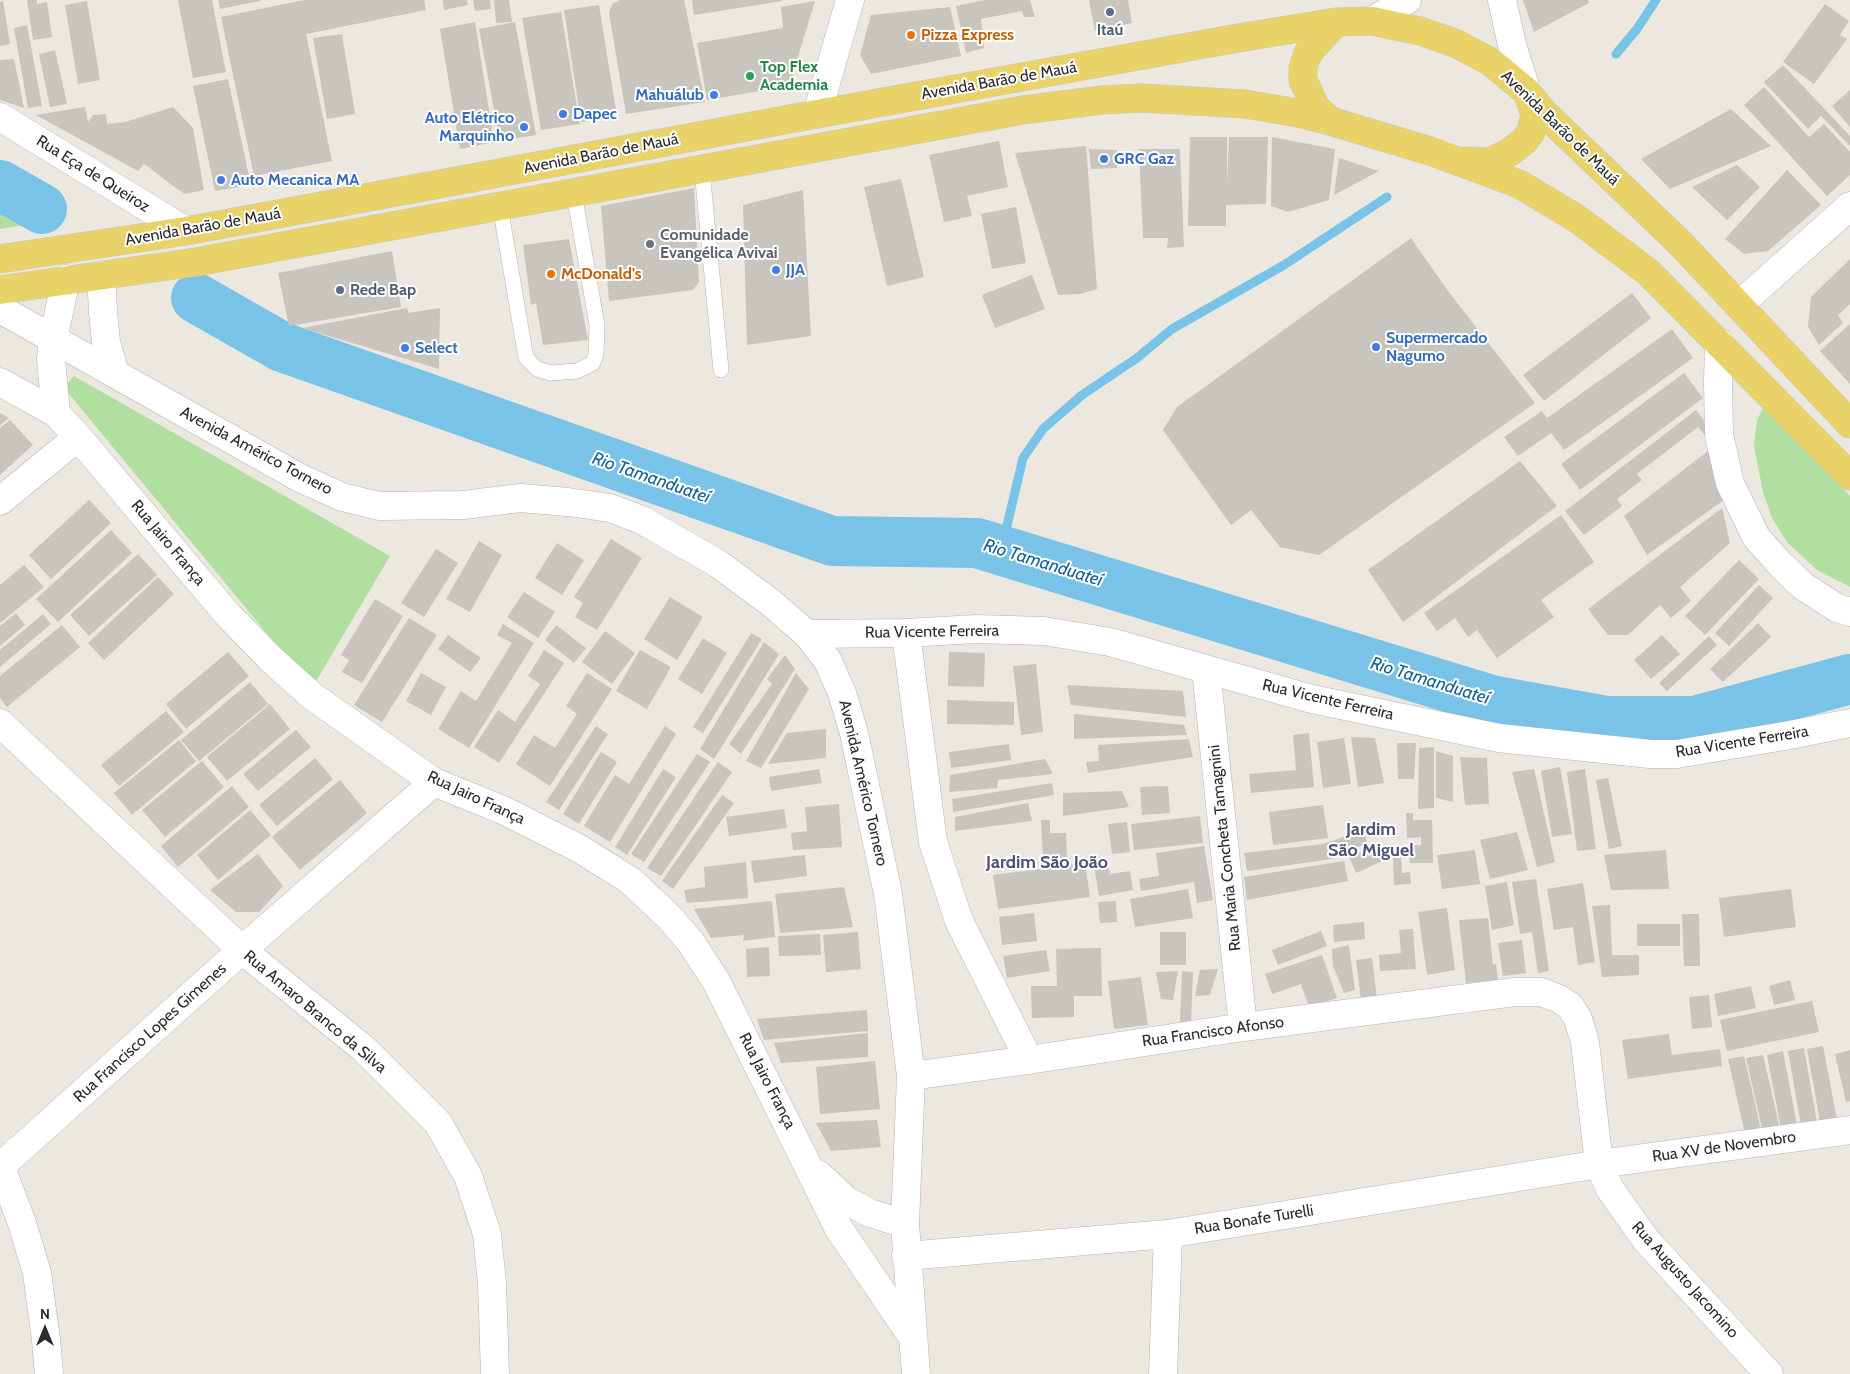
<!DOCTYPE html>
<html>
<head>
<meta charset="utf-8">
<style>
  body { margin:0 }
  #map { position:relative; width:1850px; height:1374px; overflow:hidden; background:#ece8df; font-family:Cabin,sans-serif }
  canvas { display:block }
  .north { position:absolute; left:20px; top:1304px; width:50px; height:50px; -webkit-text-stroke:4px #fff; paint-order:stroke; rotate:0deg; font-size:14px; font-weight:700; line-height:20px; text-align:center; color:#2c2c2c }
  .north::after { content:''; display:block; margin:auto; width:18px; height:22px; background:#2c2c2c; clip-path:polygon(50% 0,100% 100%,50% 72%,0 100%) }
</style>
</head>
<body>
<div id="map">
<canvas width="1850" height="1374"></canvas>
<div class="north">N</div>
</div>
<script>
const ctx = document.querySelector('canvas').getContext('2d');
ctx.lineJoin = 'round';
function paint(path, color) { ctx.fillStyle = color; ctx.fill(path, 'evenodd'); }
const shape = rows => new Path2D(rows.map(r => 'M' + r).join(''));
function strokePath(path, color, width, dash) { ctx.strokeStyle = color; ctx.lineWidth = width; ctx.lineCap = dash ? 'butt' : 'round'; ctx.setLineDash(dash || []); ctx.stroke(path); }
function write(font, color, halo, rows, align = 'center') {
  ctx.font = font + ' Cabin,sans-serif'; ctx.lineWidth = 4; ctx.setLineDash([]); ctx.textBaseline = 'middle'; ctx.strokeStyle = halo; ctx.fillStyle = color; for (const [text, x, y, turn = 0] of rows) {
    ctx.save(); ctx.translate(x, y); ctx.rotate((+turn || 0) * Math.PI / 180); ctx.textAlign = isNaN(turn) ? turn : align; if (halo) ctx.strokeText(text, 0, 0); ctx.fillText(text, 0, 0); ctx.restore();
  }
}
paint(shape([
  [0,196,34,217,32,224,0,229],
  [74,376,390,556,312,688,64,388],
  [1765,404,1850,496,1850,587,1817,570,1787,542,1772,518,1763,492,1754,446,1757,420]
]), '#b1df9f');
strokePath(shape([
  [1616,54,1637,29,1656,0],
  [1001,551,1023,458,1043,429,1082,395,1137,358,1172,329,1284,265,1387,197]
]), '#79c3e8', 9);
strokePath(shape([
  [0,185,42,209],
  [196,298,282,347,832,541,977,543,1491,700,1607,721,1695,721,1850,679]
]), '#79c3e8', 50);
paint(shape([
  [27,0,37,0,37,4,47,2,52,37,33,40],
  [178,0,212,0,226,72,193,78],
  [218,0,260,0,260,1,220,9],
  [304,0,424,0,426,10,306,34,332,161,254,176,221,17],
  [443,0,467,0,468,5,444,10],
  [473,0,490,0,491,9,475,11],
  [494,0,509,0,512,22,496,23],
  [620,0,684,0,705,102,626,114,609,13,612,4],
  [692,0,782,0,782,1,694,15],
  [985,0,1030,0,1035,17,1024,17,1022,11,981,19,984,48,966,53,956,6],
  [1089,0,1128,0,1132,23,1095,31],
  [1523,0,1588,0,1589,3,1534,32],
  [3,1,10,44,0,46,0,2],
  [87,1,100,80,78,84,65,5],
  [815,1,789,86,707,100,697,43,783,28,781,7],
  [1825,4,1849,21,1840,35,1847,39,1814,84,1783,62],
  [599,5,617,117,581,122,564,10],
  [950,7,961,56,871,74,860,55,871,15],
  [561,12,580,124,541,130,522,18],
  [475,22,494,142,460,149,440,29],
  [515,22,536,135,500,141,479,29],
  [27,25,42,106,28,108,14,28],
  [342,34,355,114,327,119,313,38],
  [55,50,67,104,50,107,39,54],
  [14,59,24,108,0,100,0,60],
  [1783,65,1850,136,1850,146,1821,116,1808,129,1764,82],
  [228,79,251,185,215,191,193,86],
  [1764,87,1809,137,1824,124,1850,152,1850,175,1827,196,1744,105],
  [1850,90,1850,127,1832,106],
  [85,107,88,122,93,115,106,114,107,124,125,122,173,107,193,128,204,190,184,194,144,164,138,171,36,115],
  [1731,109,1771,146,1670,189,1641,159],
  [1190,137,1227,137,1227,186,1229,137,1268,137,1266,204,1226,205,1226,226,1188,226],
  [1272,137,1335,149,1329,200,1288,212,1271,206],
  [999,141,1008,187,967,196,972,216,944,222,929,155],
  [1086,146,1097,289,1080,294,1058,295,1015,153],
  [1089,149,1117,150,1117,168,1091,169],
  [1139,149,1180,149,1184,247,1167,248,1168,238,1143,238],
  [1339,158,1342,159,1379,171,1334,195],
  [1737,165,1760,187,1727,220,1692,187],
  [1787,170,1821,205,1768,251,1744,254,1725,239],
  [901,179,924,277,887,286,864,187],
  [694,188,699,282,693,290,609,301,601,206],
  [803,190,811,336,747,345,743,205],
  [1016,207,1026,263,992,269,981,214],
  [1411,238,1448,291,1535,403,1319,555,1280,547,1251,510,1231,525,1163,430,1177,407],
  [569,239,588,340,543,345,536,303,531,305,523,245],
  [392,251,401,307,289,326,278,273],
  [1850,259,1850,304,1838,315,1843,323,1819,345,1808,327,1811,297],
  [1032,275,1045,309,995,328,982,295],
  [1632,293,1651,318,1544,401,1523,375],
  [407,308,409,313,440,308,439,369,302,328],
  [1850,324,1850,384,1820,351],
  [1672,329,1693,358,1564,450,1551,433,1518,456,1504,437,1542,411,1547,418],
  [1684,373,1703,398,1580,490,1561,464],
  [1696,410,1711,429,1704,434,1698,427,1637,474,1642,480,1617,499,1622,506,1584,535,1565,511],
  [0,413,9,418,0,425],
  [10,420,33,445,0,475,0,428],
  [1709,450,1724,500,1647,555,1624,516],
  [1520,461,1557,506,1403,622,1368,570],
  [89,500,111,523,51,579,29,555],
  [1722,508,1730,543,1680,587,1691,601,1671,618,1660,605,1628,635,1608,635,1588,609],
  [1561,515,1594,562,1541,600,1554,617,1497,658,1477,630,1468,637,1455,618,1437,631,1424,613],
  [111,530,132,553,58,622,36,599],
  [611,539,642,558,597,630,575,617,583,603,574,597],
  [479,541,502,555,470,612,446,599],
  [557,543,584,560,562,595,535,578],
  [436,549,458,563,424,617,401,603],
  [138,554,157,575,89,636,70,615],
  [1739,560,1759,579,1705,635,1685,616],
  [24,565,44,587,0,623,0,585],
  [158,577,174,594,104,660,88,643],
  [1759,585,1773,598,1729,646,1715,633],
  [524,592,555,612,538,638,507,617],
  [670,597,703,617,677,660,644,639],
  [375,599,403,616,362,683,342,672,349,660,341,655],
  [16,613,25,625,0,646,0,626],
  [43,614,51,624,0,667,0,650],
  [409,618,437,635,382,722,354,705],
  [1758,623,1771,637,1723,682,1710,669],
  [503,624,534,643,469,748,438,729,461,691,476,701,512,643,497,635],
  [62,625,80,647,7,707,0,698,0,676],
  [556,625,586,648,574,663,545,640],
  [605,631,635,653,612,684,582,662],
  [751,633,762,639,703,733,693,727],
  [448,635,481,658,470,672,438,649],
  [1662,635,1680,654,1651,679,1634,660],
  [1709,636,1717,645,1667,691,1659,683],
  [703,638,727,653,702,694,678,679],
  [764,642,779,654,714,759,700,749],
  [544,650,564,663,499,763,474,747,498,710,515,722,540,684,528,676],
  [640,650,671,667,647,709,616,691],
  [228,652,249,676,186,729,166,704],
  [949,652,985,653,984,687,948,686],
  [785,655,795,669,741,754,729,744,772,684,767,679],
  [1036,664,1043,732,1021,735,1013,666],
  [421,673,446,687,431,715,406,701],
  [587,673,612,689,550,786,516,764,534,735,555,748,577,714,566,706],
  [796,673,809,689,761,768,746,761],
  [250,682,268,704,199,761,181,740],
  [1067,685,1183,691,1186,717,1071,705],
  [947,700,1014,702,1014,725,947,724],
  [270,704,290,729,227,781,207,757],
  [166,711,184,732,119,786,101,765],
  [1074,714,1184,725,1187,735,1074,739],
  [596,726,608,734,559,810,546,802],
  [665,726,676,734,610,842,584,826,615,775,629,784],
  [826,729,826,758,768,764,787,733],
  [296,730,311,747,258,791,243,774],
  [1309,733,1314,787,1251,793,1249,774,1296,770,1293,735],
  [1351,737,1375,738,1384,783,1358,787],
  [1344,738,1351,784,1323,788,1317,742],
  [1189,739,1193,757,1088,773,1086,762,1099,761,1098,745],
  [179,740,196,761,132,815,114,793],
  [1397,743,1416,743,1414,779,1398,779],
  [1009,744,1011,760,951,768,949,752],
  [1434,747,1434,808,1418,809,1419,748],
  [1436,751,1453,756,1453,802,1436,798],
  [601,752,617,762,579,824,563,814],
  [697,754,710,762,644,862,631,854],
  [1460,757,1487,758,1489,804,1465,805],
  [315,758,333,779,277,826,259,805],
  [1045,759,1053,774,998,780,997,788,949,792,950,775],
  [202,761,224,787,165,837,142,810],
  [718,762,732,772,661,876,647,868],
  [1560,767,1572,834,1552,837,1541,771],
  [663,769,676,777,627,855,615,847],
  [819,769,822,783,771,791,769,777],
  [1534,769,1555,862,1537,867,1512,772],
  [1585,769,1596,849,1577,851,1567,772],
  [1608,778,1622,846,1609,849,1596,780],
  [340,780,367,813,300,870,272,837],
  [1052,783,1054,795,953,812,952,799],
  [232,786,249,807,178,867,161,846],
  [1168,786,1170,813,1142,815,1140,787],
  [1122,791,1129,807,1063,816,1063,793],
  [722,795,734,803,673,889,662,881],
  [1028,803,1032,821,955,831,955,817],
  [839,804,842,847,793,850,791,833,807,831,805,807],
  [1323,805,1328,838,1273,845,1269,812],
  [784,809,787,828,729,836,726,817],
  [250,810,271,835,218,880,197,855],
  [1406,813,1413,813,1413,820,1432,820,1433,863,1410,863,1409,845,1421,845,1421,837,1407,838],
  [1200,816,1203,843,1134,850,1131,824],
  [1041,820,1050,820,1050,833,1066,833,1067,858,1043,859],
  [1127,822,1130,852,1112,854,1108,824],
  [1364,830,1367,843,1332,859,1247,871,1244,853,1323,844],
  [1517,832,1528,870,1490,879,1480,840],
  [1380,843,1387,859,1356,873,1349,857],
  [1204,846,1213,900,1197,903,1194,882,1141,891,1139,879,1159,876,1156,853],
  [1475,850,1480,884,1442,889,1437,855],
  [1666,850,1669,889,1611,890,1604,855],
  [258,854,283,886,259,912,236,912,210,890],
  [1401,854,1402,873,1410,872,1411,884,1394,885,1393,855],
  [805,855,807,876,754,883,751,861],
  [1107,858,1110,874,1130,871,1133,890,1099,896,1093,860],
  [1344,861,1348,881,1247,900,1244,877],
  [746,862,748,898,687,903,684,890,705,887,704,867],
  [1085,863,1090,897,998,909,993,875],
  [1536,879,1549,971,1538,973,1532,932,1520,934,1512,882],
  [1507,882,1514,925,1492,930,1485,886],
  [1583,883,1595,962,1578,965,1573,927,1554,930,1547,889],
  [844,887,853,927,780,933,775,894],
  [1188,889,1193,918,1135,927,1130,899],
  [1791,889,1796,927,1724,937,1719,898],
  [772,901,775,937,743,941,744,935,711,938,694,909],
  [1116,901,1117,922,1100,923,1098,902],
  [1610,905,1612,955,1639,955,1639,975,1602,977,1592,906],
  [1447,908,1455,970,1427,975,1418,912],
  [1034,913,1037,941,1002,945,999,917],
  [1682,914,1699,914,1700,966,1684,966],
  [1488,918,1493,965,1496,964,1498,980,1466,983,1459,920],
  [1364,922,1365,939,1334,942,1333,925],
  [1637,924,1680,924,1680,946,1637,946],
  [1413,929,1416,969,1380,971,1379,955,1401,953,1399,930],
  [1321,931,1327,946,1278,965,1272,950],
  [858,932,861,969,826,972,823,935],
  [1160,932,1186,932,1186,965,1160,965],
  [820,934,821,955,779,956,778,936],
  [1522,940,1526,973,1503,976,1498,943],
  [1349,945,1355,990,1344,993,1333,966,1332,949],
  [769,947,770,976,747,977,746,949],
  [1101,948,1102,996,1074,996,1074,1017,1032,1018,1031,986,1057,986,1056,949],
  [1046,950,1050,971,1007,978,1003,956],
  [1322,955,1337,998,1309,1007,1301,984,1272,994,1265,974],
  [1372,958,1377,999,1361,1000,1356,960],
  [1218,969,1210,995,1195,996,1200,970],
  [1178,971,1173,1000,1161,999,1156,972],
  [1182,971,1193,972,1191,1023,1180,1023],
  [1141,977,1148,1025,1114,1029,1108,981],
  [1790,980,1795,1000,1774,1005,1769,986],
  [1751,986,1756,1008,1718,1016,1714,994],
  [1709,995,1712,1027,1692,1029,1689,997],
  [1812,1001,1819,1032,1727,1051,1720,1020],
  [867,1010,868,1031,764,1040,757,1019],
  [868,1033,868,1057,781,1063,774,1043],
  [1669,1034,1672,1055,1720,1049,1722,1066,1628,1079,1622,1040],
  [1823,1046,1838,1125,1821,1128,1807,1049],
  [1804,1048,1818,1128,1802,1131,1788,1051],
  [1850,1050,1850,1101,1846,1102,1835,1054],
  [1783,1051,1798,1131,1782,1134,1767,1055],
  [1763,1055,1781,1133,1764,1137,1746,1058],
  [1744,1056,1762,1134,1746,1138,1728,1059],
  [875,1061,880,1109,820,1114,816,1067],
  [877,1120,881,1147,831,1151,816,1123]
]), '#c8c4be');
const lane = shape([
  [702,170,721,370],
  [500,206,526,358,537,369,551,373,577,371,593,363,596,354,597,325,574,193]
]);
const street = shape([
  [817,114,850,0],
  [0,117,186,231],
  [1739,305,1850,206],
  [1719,342,1718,382,1719,435,1730,483,1756,537,1781,565,1803,586,1837,608,1850,612],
  [0,382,56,413,78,437,228,615,272,660,312,696,434,782,505,811,580,849,631,881,669,917,690,941,716,981,839,1229,912,1336],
  [56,413,51,359,53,340,66,279],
  [0,501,78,437],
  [906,633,933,842,959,921,1029,1060],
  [807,634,906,633,976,629,1044,631,1110,642,1312,699,1499,738,1650,754,1677,754,1790,735,1850,723],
  [1206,669,1243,1027],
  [0,723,242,950,364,1049,438,1123,468,1176,487,1234,492,1283,495,1374],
  [911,1076,1029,1060,1243,1027,1515,992,1541,992,1559,999,1570,1006,1578,1019,1585,1042,1599,1164],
  [0,1165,22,1223,37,1273,46,1340,49,1374],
  [1,1166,242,950,434,782],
  [819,1175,847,1201,870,1213,905,1224],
  [1163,1374,1168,1234]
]);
const secondary = shape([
  [1502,0,1512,45,1527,92],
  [1372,21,1407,0],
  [101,275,103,312,106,342,115,374],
  [0,309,300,478,342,497,379,506,463,505,520,498,568,502,610,508,642,520,717,563,770,602,807,634,828,661,842,693,854,733,888,894,911,1076,905,1224,916,1374],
  [1599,1164,1610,1189,1646,1240,1769,1374],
  [906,1256,1168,1234,1599,1164,1850,1130]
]);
const primary = shape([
  [1330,121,1316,108,1303,80,1303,68,1308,53,1336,22],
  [1464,161,1490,162,1510,152,1524,141,1531,132,1535,114,1527,92],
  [0,259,186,231,817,114,1238,38,1336,22,1372,21,1420,31,1455,43,1491,62,1527,92,1544,113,1680,243,1850,424],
  [0,290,196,262,1023,110,1102,100,1143,98,1245,104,1298,113,1330,121,1430,151,1519,184,1576,218,1648,272,1850,476]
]);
strokePath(lane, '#b2b4be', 16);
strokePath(street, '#b2b4be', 29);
strokePath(secondary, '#b2b4be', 29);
strokePath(primary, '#c8c8c8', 29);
strokePath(lane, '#fff', 15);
strokePath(street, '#fff', 28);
strokePath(secondary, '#fff', 28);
strokePath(primary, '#e9d368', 28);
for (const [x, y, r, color] of [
  [1110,12,5,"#5c6f8a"],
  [911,35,5,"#e8710a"],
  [750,76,5,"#2e9e5b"],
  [714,95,5,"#3f7fe0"],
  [563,114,5,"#3f7fe0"],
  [524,127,5,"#3f7fe0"],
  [1104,159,5,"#3f7fe0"],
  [221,180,5,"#3f7fe0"],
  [650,244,5,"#6b7280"],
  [776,270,5,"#3f7fe0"],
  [551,274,5,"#e8710a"],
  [340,290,5,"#5c6f8a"],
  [1376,347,5,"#3f7fe0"],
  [405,348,5,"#3f7fe0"]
]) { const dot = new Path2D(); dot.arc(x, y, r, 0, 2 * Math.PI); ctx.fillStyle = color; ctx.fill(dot); strokePath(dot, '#fff', 2); }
write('bold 16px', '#4e5e75', '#fff', [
  ["Itaú",1110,30],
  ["Rede Bap",350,290,"left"]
]);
write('bold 16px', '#c56008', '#fff', [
  ["Pizza Express",921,35],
  ["McDonald's",561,274]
], 'left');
write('bold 16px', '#27864d', '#fff', [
  ["Top Flex",760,67],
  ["Academia",760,85]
], 'left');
write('16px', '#2c2c2c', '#fff', [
  ["Avenida Barão de Mauá",999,81,-10],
  ["Avenida Barão de Mauá",1560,128,44],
  ["Avenida Barão de Mauá",601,154,-11],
  ["Rua Eça de Queiroz",93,174,32],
  ["Avenida Barão de Mauá",203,227,-10],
  ["Avenida Américo Tornero",256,451,28],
  ["Rua Jairo França",168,543,50],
  ["Rua Vicente Ferreira",932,632,-1],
  ["Rua Vicente Ferreira",1328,700,13],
  ["Rua Vicente Ferreira",1742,742,-9],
  ["Avenida Américo Tornero",863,783,77],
  ["Rua Jairo França",476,798,25],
  ["Rua Maria Concheta Tamagnini",1225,848,-96],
  ["Rua Amaro Branco da Silva",315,1012,40],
  ["Rua Francisco Afonso",1213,1032,-8],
  ["Rua Francisco Lopes Gimenes",150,1033,-42],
  ["Rua Jairo França",767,1081,63],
  ["Rua XV de Novembro",1724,1147,-8],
  ["Rua Bonafe Turelli",1254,1220,-9],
  ["Rua Augusto Jacomino",1685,1280,48]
]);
write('bold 16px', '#366cbe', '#fff', [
  ["Mahuálub",704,95,"right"],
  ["Dapec",573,114],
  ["Auto Elétrico",514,118,"right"],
  ["Marquinho",514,136,"right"],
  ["GRC Gaz",1114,159],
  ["Auto Mecanica MA",231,180],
  ["JJA",786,270],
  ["Supermercado",1386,338],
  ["Nagumo",1386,356],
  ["Select",415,348]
], 'left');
write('bold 16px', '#5b616d', '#fff', [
  ["Comunidade",660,235],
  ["Evangélica Avivai",660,253]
], 'left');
write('italic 18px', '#166196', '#fff', [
  ["Rio Tamanduateí",651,478,19],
  ["Rio Tamanduateí",1043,563,17],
  ["Rio Tamanduateí",1430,681,17]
]);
write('bold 18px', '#4e537a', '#fff', [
  ["Jardim",1371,830],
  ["São Miguel",1371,851],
  ["Jardim São João",1047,863]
]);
</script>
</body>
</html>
